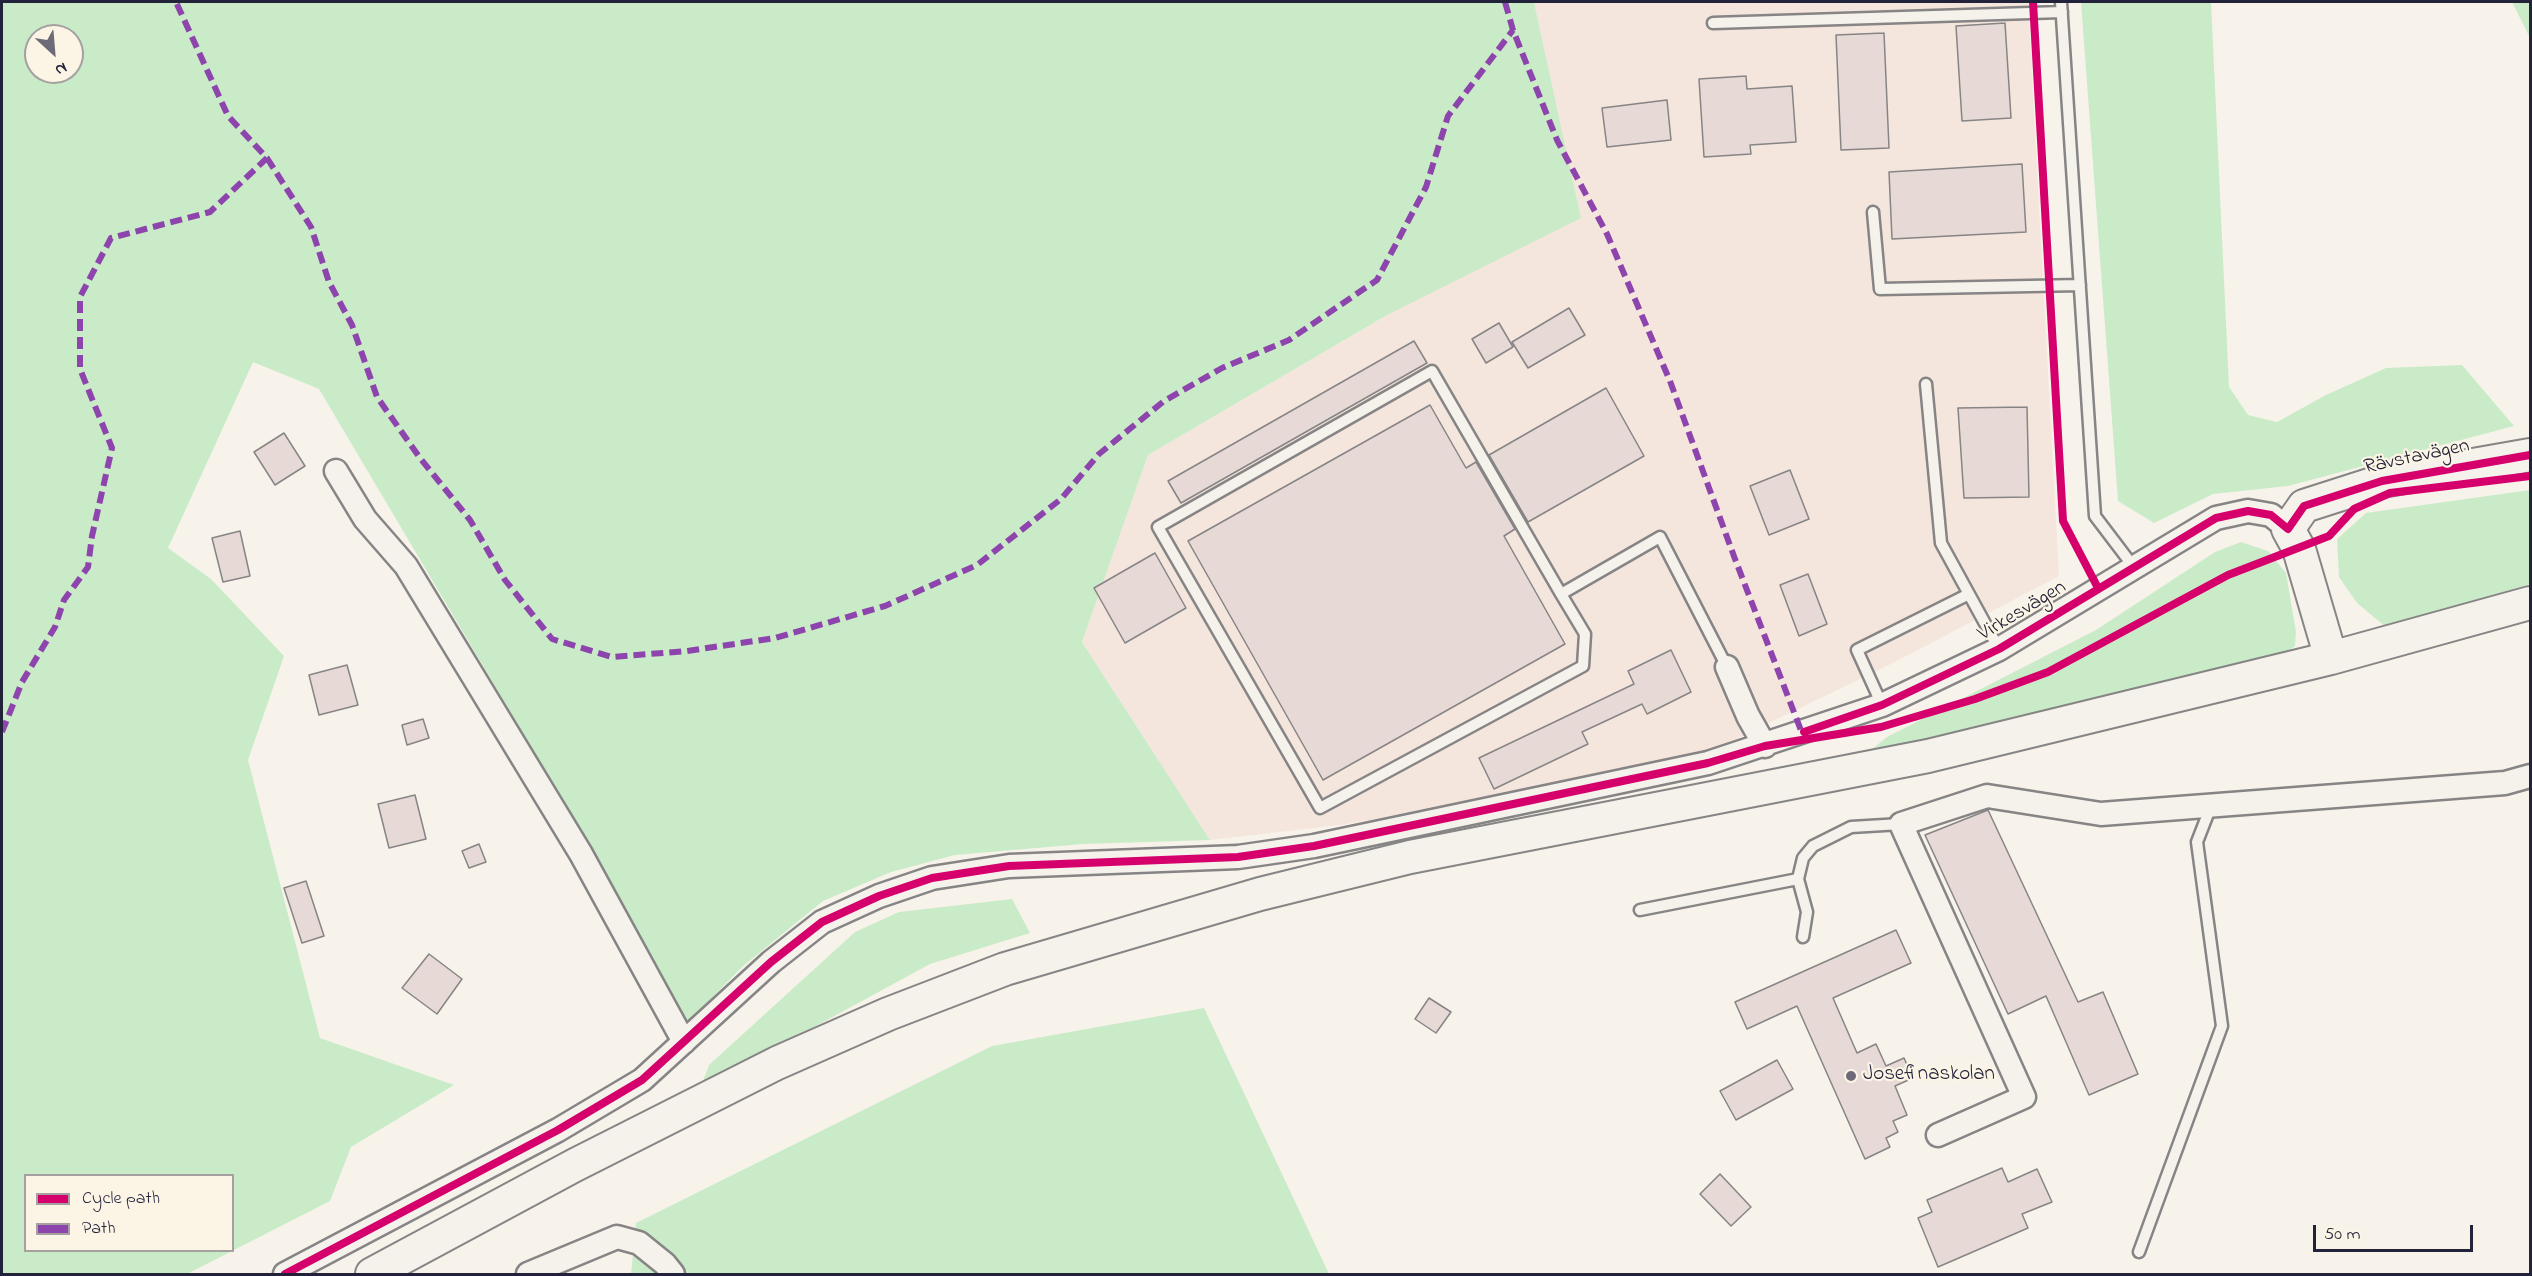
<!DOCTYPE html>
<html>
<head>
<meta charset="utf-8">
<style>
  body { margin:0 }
  #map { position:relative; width:2532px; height:1276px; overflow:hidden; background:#f7f3ea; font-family:"Indie Flower",sans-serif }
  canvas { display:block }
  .frame { position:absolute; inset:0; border:3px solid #22223b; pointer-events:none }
  .legend { position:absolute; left:24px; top:1174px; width:210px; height:78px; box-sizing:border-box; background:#fcf5e5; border:2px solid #a5a1a1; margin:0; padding:8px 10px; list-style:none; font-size:18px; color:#22223b }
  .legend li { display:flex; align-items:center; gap:12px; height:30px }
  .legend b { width:30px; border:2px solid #a5a1a1 }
  .north { position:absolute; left:24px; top:24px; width:60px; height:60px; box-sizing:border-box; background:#fcf5e5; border:2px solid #a5a1a1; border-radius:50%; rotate:154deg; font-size:16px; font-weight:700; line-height:24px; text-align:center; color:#22223b }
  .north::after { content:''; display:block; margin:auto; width:21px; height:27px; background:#6d6b78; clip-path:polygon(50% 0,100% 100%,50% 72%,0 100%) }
  .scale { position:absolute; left:2313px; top:1225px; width:160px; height:27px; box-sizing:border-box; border:3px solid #22223b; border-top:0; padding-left:8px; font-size:18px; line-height:21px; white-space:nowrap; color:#22223b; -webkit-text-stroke:4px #fcf5e5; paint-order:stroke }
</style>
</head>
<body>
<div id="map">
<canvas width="2532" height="1276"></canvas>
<div class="frame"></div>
<ul class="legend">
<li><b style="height:8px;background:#d6006c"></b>Cycle path</li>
<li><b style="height:8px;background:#8e44ad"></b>Path</li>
</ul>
<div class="north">N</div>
<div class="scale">50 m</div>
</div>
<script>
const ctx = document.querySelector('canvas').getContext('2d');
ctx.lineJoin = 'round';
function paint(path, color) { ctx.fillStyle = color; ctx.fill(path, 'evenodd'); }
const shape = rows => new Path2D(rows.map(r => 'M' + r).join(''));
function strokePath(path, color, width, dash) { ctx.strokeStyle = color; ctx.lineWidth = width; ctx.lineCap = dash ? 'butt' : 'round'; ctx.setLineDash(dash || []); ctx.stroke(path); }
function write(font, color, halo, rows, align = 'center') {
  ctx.font = font + ' "Indie Flower",sans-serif'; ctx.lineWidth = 4.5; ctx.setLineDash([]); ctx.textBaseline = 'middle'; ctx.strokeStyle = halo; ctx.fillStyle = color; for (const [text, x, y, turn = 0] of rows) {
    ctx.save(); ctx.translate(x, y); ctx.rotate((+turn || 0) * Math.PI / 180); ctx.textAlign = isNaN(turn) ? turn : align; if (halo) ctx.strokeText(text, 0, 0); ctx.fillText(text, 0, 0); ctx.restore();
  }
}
paint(shape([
  [1534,2,2028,2,2059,576,1889,665,1713,750,1577,778,1494,800,1340,825,1210,840,1082,642,1148,455,1387,315,1581,218]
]), '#f5e6dd');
paint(shape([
  [2,2,1534,2,1581,218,1387,315,1148,455,1082,642,1210,840,1083,844,955,855,891,872,823,901,742,967,688,1022,550,779,319,389,253,362,168,548,211,579,284,656,248,760,320,1038,454,1085,351,1147,330,1201,187,1274,2,1274],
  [36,36,72,36,72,72,36,72],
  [26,1176,232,1176,232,1250,26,1250],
  [2081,2,2211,2,2229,387,2248,415,2277,422,2326,395,2386,368,2462,365,2514,426,2288,486,2213,494,2154,523,2118,501],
  [2512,2,2530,2,2530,38],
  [2530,490,2530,584,2386,627,2357,603,2339,577,2337,539,2366,513],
  [2241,542,2268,551,2286,573,2296,632,2295,646,2280,657,1859,760,1887,737,2096,630,2215,552],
  [1012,899,1030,933,930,964,700,1089,709,1065,855,932,899,912],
  [1204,1008,1329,1274,631,1274,636,1223,992,1046]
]), '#caebc8');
const building = shape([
  [2005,23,2011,118,1962,121,1956,26,2005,23],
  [1884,33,1889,148,1841,150,1836,35,1884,33],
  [1746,76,1747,89,1792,86,1796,142,1750,145,1751,154,1704,157,1699,79,1746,76],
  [1667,100,1671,140,1607,147,1602,108,1667,100],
  [2022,164,2026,232,1892,239,1889,172,2022,164],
  [1569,308,1585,335,1528,368,1512,342,1569,308],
  [1499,323,1513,347,1486,363,1472,339,1499,323],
  [1414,341,1427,363,1181,503,1168,481,1414,341],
  [1606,388,1644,456,1528,522,1489,455,1606,388],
  [1430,405,1466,468,1476,462,1515,529,1504,536,1565,644,1323,780,1188,541,1430,405],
  [2027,407,2029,497,1964,498,1958,408,2027,407],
  [284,433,305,466,275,485,254,452,284,433],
  [1790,470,1809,519,1769,535,1750,486,1790,470],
  [240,531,250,576,223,582,212,538,240,531],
  [1155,553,1186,608,1125,643,1094,588,1155,553],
  [1808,574,1827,624,1799,636,1780,585,1808,574],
  [1671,650,1691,692,1647,714,1642,704,1582,732,1588,744,1494,789,1479,758,1634,684,1628,671,1671,650],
  [347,665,358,705,319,715,309,675,347,665],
  [423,719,429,738,407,745,402,725,423,719],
  [415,795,426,839,389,848,378,804,415,795],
  [1988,810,2078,1002,2103,992,2138,1074,2089,1095,2046,996,2008,1014,1925,835,1988,810],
  [479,844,486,862,469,868,462,851,479,844],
  [306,881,324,936,302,943,284,888,306,881],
  [1896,930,1911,963,1833,998,1857,1053,1876,1044,1886,1066,1904,1058,1913,1078,1895,1086,1907,1115,1893,1121,1898,1132,1886,1138,1890,1147,1865,1159,1797,1006,1747,1029,1735,1002,1896,930],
  [429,954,462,979,437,1014,402,988,429,954],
  [1429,998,1451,1012,1436,1033,1415,1019,1429,998],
  [1777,1060,1793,1089,1736,1120,1720,1091,1777,1060],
  [2002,1168,2008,1182,2037,1169,2052,1202,2022,1214,2028,1228,1938,1267,1918,1218,1932,1212,1927,1200,2002,1168],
  [1720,1174,1751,1207,1731,1226,1700,1194,1720,1174]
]);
paint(building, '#e7dad6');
strokePath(building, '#868485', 1.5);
const lane = shape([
  [2061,2,2095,516,2133,566],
  [1713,23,2062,12],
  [1873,212,1880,289,2080,285],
  [1926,384,1941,543,1999,649],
  [1561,594,1585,634,1583,666,1320,808,1158,527,1432,371,1561,594,1660,537,1727,667],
  [1882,705,1857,650,1969,594],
  [1640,910,1798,879],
  [1803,937,1807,912,1798,879,1803,858,1813,846,1851,827,1901,824],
  [2139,1252,2222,1026,2197,842,2211,806]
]);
const street = shape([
  [336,471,365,519,406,566,479,686,581,854,684,1042],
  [1727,667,1748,716,1765,746],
  [1938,1135,2024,1097,1901,824,1987,796,2101,814,2505,783,2530,776],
  [285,1274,558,1130,642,1080,771,962,822,922,879,896,932,878,1009,866,1238,857,1314,846,1708,763,1882,705,1999,649,2216,518,2248,511,2271,515,2288,529],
  [528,1274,617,1237,639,1243,665,1264,673,1274]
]);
const secondary = shape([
  [2331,658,2299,549,2288,529,2304,506,2382,481,2530,455],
  [372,1274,575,1165,777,1063,888,1014,1005,969,1260,894,1410,857,1928,756,2331,658,2530,603]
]);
strokePath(lane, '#868485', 15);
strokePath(street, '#868485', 27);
strokePath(secondary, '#868485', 36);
strokePath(lane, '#f5f2ec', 10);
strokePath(street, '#f5f2ec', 22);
strokePath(secondary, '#f5f2ec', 32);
strokePath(shape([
  [1505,2,1513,30,1557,140,1607,234,1670,381,1735,559,1802,733],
  [267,158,311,227,329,282,352,325,377,397,420,458,470,520,505,580,552,639,612,657,687,651,775,638,885,606,977,565,1061,499,1099,454,1164,401,1222,368,1289,340,1377,280,1426,187,1448,116,1513,30],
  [2,732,22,682,55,627,64,600,88,567,92,536,112,448,80,369,80,297,111,238,210,212,267,158,228,116,176,2]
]), '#8e44ad', 6, [12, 6]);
strokePath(shape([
  [2033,2,2063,521,2098,588],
  [1804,732,1882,705,1999,649,2216,518,2248,511,2271,515,2288,529,2304,506,2382,481,2530,455],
  [285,1274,558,1130,642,1080,771,962,822,922,879,896,932,878,1009,866,1238,857,1314,846,1708,763,1765,746,1881,727,1975,699,2048,672,2228,575,2329,536,2354,509,2390,493,2530,476]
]), '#d6006c', 8);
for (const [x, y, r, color] of [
  [1851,1076,6,"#6d6b78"]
]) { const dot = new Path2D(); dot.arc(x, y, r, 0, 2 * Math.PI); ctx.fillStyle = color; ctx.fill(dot); strokePath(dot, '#fcf5e5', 2); }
write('21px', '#22223b', '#fcf5e5', [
  ["Rävstavägen",2417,458,-12],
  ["Virkesvägen",2023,612,-31]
]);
write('21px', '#22223b', '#fcf5e5', [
  ["Josefinaskolan",1863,1076]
], 'left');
</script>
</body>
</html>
